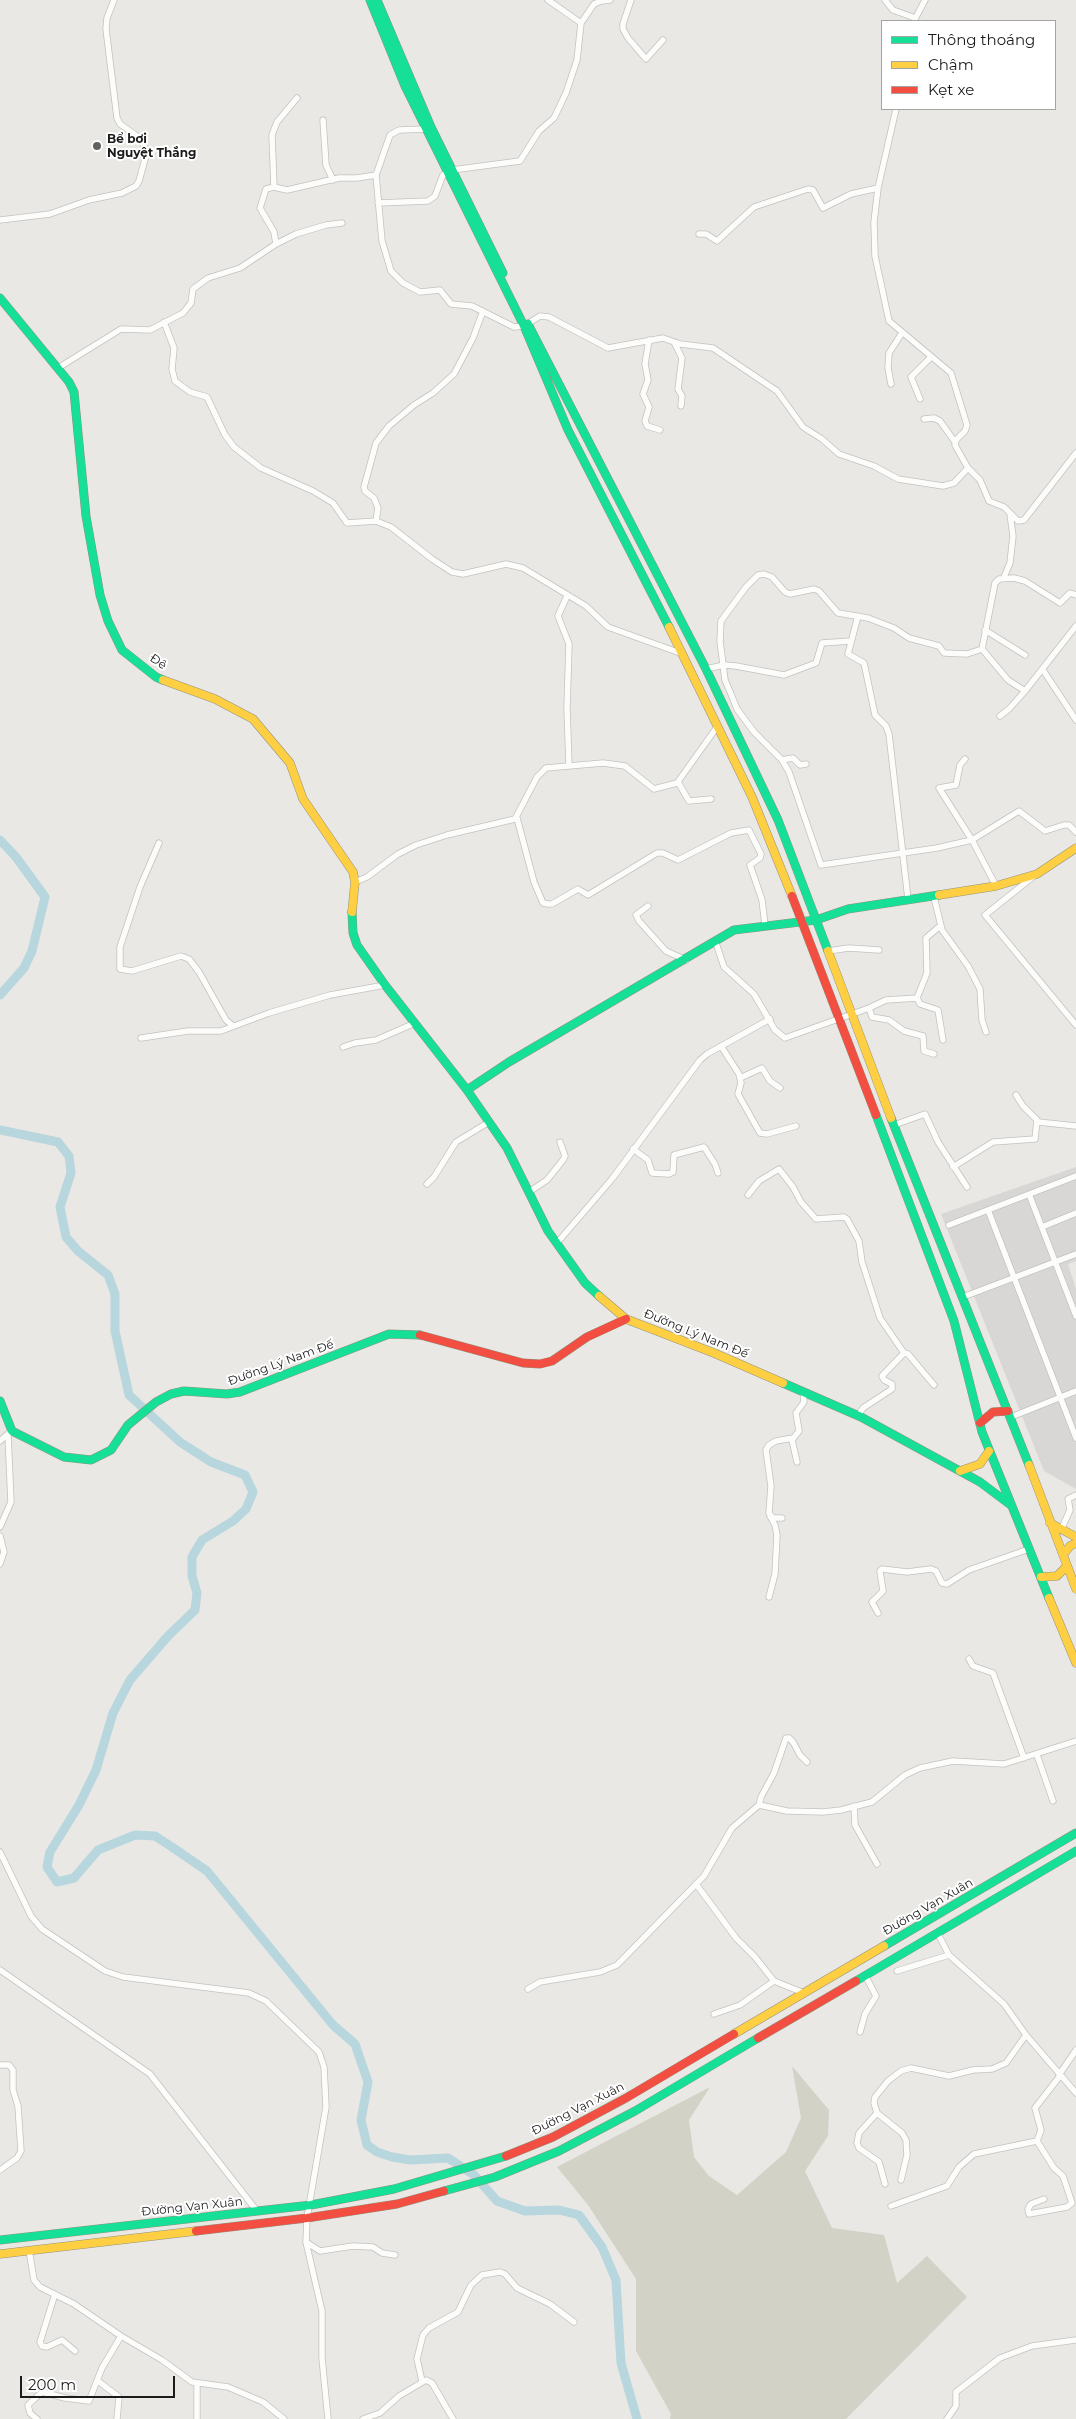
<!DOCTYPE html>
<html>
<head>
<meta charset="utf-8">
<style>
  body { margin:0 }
  #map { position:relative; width:1076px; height:2419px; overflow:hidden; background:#eae8e4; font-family:Montserrat,sans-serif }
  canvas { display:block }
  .legend { position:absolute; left:881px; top:20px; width:175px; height:90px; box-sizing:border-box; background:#fff; border:1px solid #a4a4a4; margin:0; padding:6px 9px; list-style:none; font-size:15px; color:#1b1b1b }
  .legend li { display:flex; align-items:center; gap:10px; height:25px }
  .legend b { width:25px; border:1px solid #a4a4a4 }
  .scale { position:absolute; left:20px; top:2376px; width:155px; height:22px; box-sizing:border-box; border:2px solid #1b1b1b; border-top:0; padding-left:6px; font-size:15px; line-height:18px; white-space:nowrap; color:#1b1b1b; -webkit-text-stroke:4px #fff; paint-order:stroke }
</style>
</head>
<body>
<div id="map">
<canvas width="1076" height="2419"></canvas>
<ul class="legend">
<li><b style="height:6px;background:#16e098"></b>Thông thoáng</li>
<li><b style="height:6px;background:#ffcf43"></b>Chậm</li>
<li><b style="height:6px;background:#f24e42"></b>Kẹt xe</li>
</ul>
<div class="scale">200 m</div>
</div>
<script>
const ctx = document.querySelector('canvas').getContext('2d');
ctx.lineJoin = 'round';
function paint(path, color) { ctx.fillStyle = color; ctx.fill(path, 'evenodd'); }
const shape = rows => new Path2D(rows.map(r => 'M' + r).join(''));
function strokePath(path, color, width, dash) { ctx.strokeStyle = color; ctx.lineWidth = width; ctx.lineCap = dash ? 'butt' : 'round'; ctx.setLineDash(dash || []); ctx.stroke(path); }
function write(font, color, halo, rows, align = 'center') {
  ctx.font = font + ' Montserrat,sans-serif'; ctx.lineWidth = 4; ctx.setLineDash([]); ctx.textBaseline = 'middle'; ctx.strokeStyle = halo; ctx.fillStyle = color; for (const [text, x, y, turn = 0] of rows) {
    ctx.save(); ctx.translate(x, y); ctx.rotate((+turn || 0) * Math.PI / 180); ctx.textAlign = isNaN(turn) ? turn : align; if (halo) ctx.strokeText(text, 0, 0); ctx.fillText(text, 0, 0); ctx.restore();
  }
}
paint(shape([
  [1076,1167,1076,1261,1068,1264,1076,1289,1076,1489,1044,1471,941,1214]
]), '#d9d7d5');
paint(shape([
  [792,2066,829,2110,828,2136,805,2171,832,2228,884,2235,897,2283,927,2256,967,2297,846,2419,670,2419,671,2414,636,2351,636,2279,588,2205,557,2167,710,2087,689,2120,694,2157,709,2176,737,2195,786,2152,801,2118]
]), '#d3d2c6');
strokePath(shape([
  [0,840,16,857,45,897,32,951,24,968,0,995],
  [0,1130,58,1142,69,1156,71,1173,60,1207,66,1237,78,1251,108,1275,115,1294,115,1331,129,1395,180,1442,211,1462,245,1475,253,1492,246,1509,233,1521,202,1540,192,1557,192,1576,197,1593,195,1610,168,1636,130,1680,113,1713,96,1770,79,1805,50,1852,47,1867,57,1882,74,1878,98,1850,135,1835,155,1836,172,1847,207,1871,333,2025,355,2044,368,2082,361,2120,367,2145,377,2152,392,2157,410,2160,448,2158,474,2175,497,2201,525,2211,559,2210,579,2215,602,2247,616,2280,621,2363,637,2419]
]), '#b7d6de', 9);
const street = shape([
  [548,0,581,23],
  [631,0,623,24,623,29,628,38,646,59,663,40],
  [885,0,893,10,915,18],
  [915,19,925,0],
  [896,109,878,188,874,222,875,256,889,321,951,373,967,425,965,431,956,440,955,445,968,468,980,480,989,501,1004,507,1018,521,1024,520,1076,453],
  [323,120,326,165,333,180],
  [425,129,399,130,390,135,376,175,382,241,391,271,403,283,420,292,440,290,451,304,472,306,514,327,524,326,540,316,549,317,608,348,663,338,680,344,713,348,777,391,803,427,822,439,839,454,874,466,898,479,943,486,954,483,968,468],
  [274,187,272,135,277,122,297,98],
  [378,203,428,201,435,196,443,175,452,170,520,161,539,131,554,118,566,93,577,60,581,23,594,4,601,1,610,0],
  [0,220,50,214,89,200,122,193,136,186,139,181,147,152,140,138,120,124,117,118,106,29,107,18,114,0],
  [699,234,706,234,717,241,754,207,808,189,813,190,823,208,851,194,878,188],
  [276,244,274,232,260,208,266,189,274,187,287,190,339,178,357,178,376,175],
  [164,322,174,348,172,369,175,381,190,392,207,397,225,435,234,447,261,468,313,491,333,503,347,523,376,521,391,527,432,559,452,572,463,574,506,564,523,568,586,606,608,627,683,654],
  [649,340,645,364,648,380,643,394,649,407,645,421,647,426,660,430],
  [674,342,682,358,678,389,682,396,681,406],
  [58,368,121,329,150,330,183,313,191,303,193,289,208,278,240,268,276,244,296,234,326,225,342,223],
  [891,384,888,368,889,353,902,333],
  [920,399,911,377,931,357],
  [924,419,934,418,940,421,955,442],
  [376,521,378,508,374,498,365,491,364,487,376,443,389,426,414,405,433,393,454,374,473,338,483,311],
  [1004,577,1010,563,1013,536,1010,514],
  [1076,595,1070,593,1060,603,1025,581,1014,578,999,579,995,583,982,649,1008,680,1025,691,1076,626],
  [567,596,558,616,569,644,567,708,569,766],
  [858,616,848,654,864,663,875,715,886,726,889,734,908,899],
  [985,630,1025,655],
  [982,649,967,654,944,653,939,646,909,638,894,628,868,618,838,613,819,591,814,589,790,594,785,592,772,577,764,574,758,575,746,587,721,621,720,641,725,680,731,694,737,709,754,732,782,760,789,772,821,865,937,848,972,840,1019,811,1045,831,1064,825,1069,825,1076,832],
  [706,669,724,665,736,666,784,675,816,663,822,643,851,641],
  [1043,670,1076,720],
  [1000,716,1009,709,1025,691],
  [965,759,960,765,956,785,939,788,972,840,996,886],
  [782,760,793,758,800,765,806,764],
  [678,782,689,801,711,799],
  [517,818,534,882,543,903,548,904,552,904,578,889,588,895,657,853,663,853,678,860,731,833,749,830,761,854,760,858,750,865,762,900,765,925],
  [159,843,140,887,120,947,120,969,132,971,181,956,189,959,199,972,226,1020,233,1026],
  [1034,876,985,915,1076,1025],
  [355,882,367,877,398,854,416,845,447,835,515,819,537,777,546,768,603,763,625,766,654,789,677,783,717,727],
  [934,897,942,930,968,966,980,989,982,1020,986,1032],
  [648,906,636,915,639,921,666,951,686,960],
  [716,943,724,967,754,994,775,1030,785,1038,869,1008,886,1000,917,998,927,973,926,938,940,926],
  [828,951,849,948,879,950],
  [917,998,920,1004,938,1010,943,1040],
  [869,1008,872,1017,889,1020,904,1031,923,1036,924,1051,934,1054],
  [141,1038,188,1031,221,1031,269,1013,330,995,385,985],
  [721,1046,739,1074,741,1083,738,1094,760,1133,767,1134,796,1126],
  [343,1047,355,1043,376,1040,415,1023],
  [740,1078,762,1068,770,1081,780,1088],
  [1038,1122,1076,1126],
  [894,1125,925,1114,938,1142,967,1187],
  [633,1149,648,1160,652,1173,669,1174,673,1172,674,1155,704,1147,715,1164,718,1173],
  [953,1167,993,1142,1035,1139,1037,1120,1023,1106,1016,1095],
  [427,1184,434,1177,456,1142,489,1122],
  [529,1192,547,1180,563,1160,565,1156,560,1142],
  [1029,1194,1076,1316],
  [748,1195,759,1181,779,1169,793,1187,801,1202,816,1219,844,1217,847,1219,859,1241,862,1262,880,1318,904,1353,908,1354,934,1385],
  [988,1210,1076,1438],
  [949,1225,1076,1176],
  [1042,1227,1076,1213],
  [557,1243,612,1179,700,1060,707,1054,770,1019],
  [963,1297,1076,1254],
  [858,1416,863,1408,892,1389,892,1384,884,1380,882,1376,904,1353],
  [1011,1417,1076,1391],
  [0,1441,8,1434],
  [797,1462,792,1440,799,1431,796,1413,804,1402,803,1391],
  [782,1518,773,1518,769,1513,771,1486,766,1450,769,1445,776,1441,793,1438],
  [0,1527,11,1502,8,1435],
  [1061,1530,1070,1510,1068,1499,1076,1495],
  [0,1536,4,1552,0,1564],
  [769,1597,775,1574,777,1535,775,1525,770,1516],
  [878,1613,872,1602,883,1591,880,1571,882,1569,907,1572,931,1569,936,1571,942,1583,947,1584,969,1570,1029,1549],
  [969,1659,973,1666,993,1673,1024,1758],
  [1037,1755,1053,1801],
  [759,1805,761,1797,774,1773,786,1738,789,1738,793,1742,800,1755,807,1762],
  [854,1806,855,1825,877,1864],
  [0,1852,31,1916,42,1929,105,1971,123,1977,249,1993,266,2001,319,2052,324,2067,326,2107,307,2218,306,2242,322,2311,322,2358,328,2419],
  [696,1884,736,1938,755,1957,774,1981,804,1993],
  [937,1932,949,1955,1004,2004,1026,2035,1076,2093],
  [0,1970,150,2074,257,2211],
  [897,1971,949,1955],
  [528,1989,540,1982,600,1972,617,1965,704,1876,732,1828,759,1805,787,1811,823,1812,841,1810,872,1802,905,1775,920,1768,953,1761,1004,1764,1076,1741],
  [714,2014,740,2005,774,1981],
  [860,2032,865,2014,876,1996,865,1975],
  [0,2065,9,2065,13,2070,13,2090,18,2106,21,2151,17,2158,0,2170],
  [1059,2075,1076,2050],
  [877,2113,859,2133,857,2143,859,2148,879,2162,885,2184],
  [1037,2141,1054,2168,1063,2176,1072,2203,1067,2207,1029,2214,1028,2209,1031,2204,1044,2199],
  [901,2180,907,2155,906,2140,902,2133,877,2113,874,2103,875,2097,888,2081,901,2071,911,2068,949,2076,973,2070,992,2069,1006,2063,1026,2035],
  [891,2206,947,2186,959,2167,974,2154,1037,2141,1041,2130,1035,2108,1060,2076],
  [306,2242,320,2251,353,2246,373,2247,382,2253,395,2255],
  [29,2250,34,2280,40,2287,74,2304,121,2336,162,2360,192,2382,228,2387,263,2402,284,2419],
  [55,2294,40,2342,42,2346,47,2347,62,2340,75,2351],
  [98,2381,119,2397,117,2419],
  [422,2381,417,2359,423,2335,429,2328,458,2312,471,2285,482,2275,500,2272,505,2274,517,2288,550,2304,574,2322],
  [197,2384,197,2419],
  [37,2419,30,2413,28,2405,42,2392,65,2398,89,2401,102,2368,121,2336],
  [363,2419,380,2413,399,2396,426,2380,432,2383,453,2419],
  [947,2419,956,2406,956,2392,1000,2358,1032,2346,1076,2340]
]);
const fast = shape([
  [370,0,405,86,524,326,568,430,669,627],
  [377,0,431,127,503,273],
  [0,298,69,382,74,392,86,516,100,595,108,621,122,650,156,677,163,680],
  [528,324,706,669,778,820,828,951],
  [352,912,353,933,357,945,385,985,467,1090,507,1148,548,1231,585,1283,599,1296],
  [467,1090,509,1062,734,930,816,920,848,909,939,895],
  [876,1115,954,1321,982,1432,1049,1598],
  [891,1118,1029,1465],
  [783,1383,861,1417,980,1482,1012,1506],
  [0,1401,12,1431,64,1457,91,1460,111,1450,128,1425,156,1402,171,1394,184,1391,227,1394,240,1392,389,1334,420,1335],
  [884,1946,1076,1833],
  [856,1981,1076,1851],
  [444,2191,495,2177,559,2151,635,2111,758,2038],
  [0,2240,311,2205,394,2189,506,2156]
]);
const slow = shape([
  [669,627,752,797,792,896],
  [163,680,215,699,253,719,290,763,303,799,353,872,355,882,352,912],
  [939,895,996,886,1037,874,1076,848],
  [828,951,891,1118],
  [599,1296,626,1319,714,1353,783,1383],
  [1029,1465,1076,1589],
  [960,1471,980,1464,989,1451],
  [1050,1523,1076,1537],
  [1063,1555,1070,1546,1076,1543],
  [1041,1577,1057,1576,1067,1566],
  [1049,1598,1076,1663],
  [734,2034,884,1946],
  [0,2254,196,2231]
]);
const jam = shape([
  [792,896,876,1115],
  [420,1335,523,1363,540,1364,552,1361,587,1337,626,1319],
  [980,1423,993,1412,1008,1411],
  [758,2038,856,1981],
  [506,2156,553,2137,626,2098,734,2034],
  [196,2231,307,2218,397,2204,444,2191]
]);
strokePath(street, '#c2c2c0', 7);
strokePath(fast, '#92937d', 9);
strokePath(slow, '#92937d', 9);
strokePath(jam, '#92937d', 9);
strokePath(street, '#fcfcfb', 5.5);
strokePath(fast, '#16e098', 8);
strokePath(slow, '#ffcf43', 8);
strokePath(jam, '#f24e42', 8);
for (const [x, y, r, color] of [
  [97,146,5,"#636361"]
]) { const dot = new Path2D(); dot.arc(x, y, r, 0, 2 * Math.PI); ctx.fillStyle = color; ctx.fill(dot); strokePath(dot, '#fff', 2); }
write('bold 12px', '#1b1b1b', '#fff', [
  ["Bể bơi",107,139],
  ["Nguyệt Thắng",107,153]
], 'left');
write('12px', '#1b1b1b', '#fff', [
  ["Đê",158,662,34],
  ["Đường Lý Nam Đế",696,1334,22],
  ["Đường Lý Nam Đế",281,1363,-20],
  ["Đường Vạn Xuân",928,1907,-30],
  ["Đường Vạn Xuân",578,2109,-27],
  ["Đường Vạn Xuân",192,2207,-6]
]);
</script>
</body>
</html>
